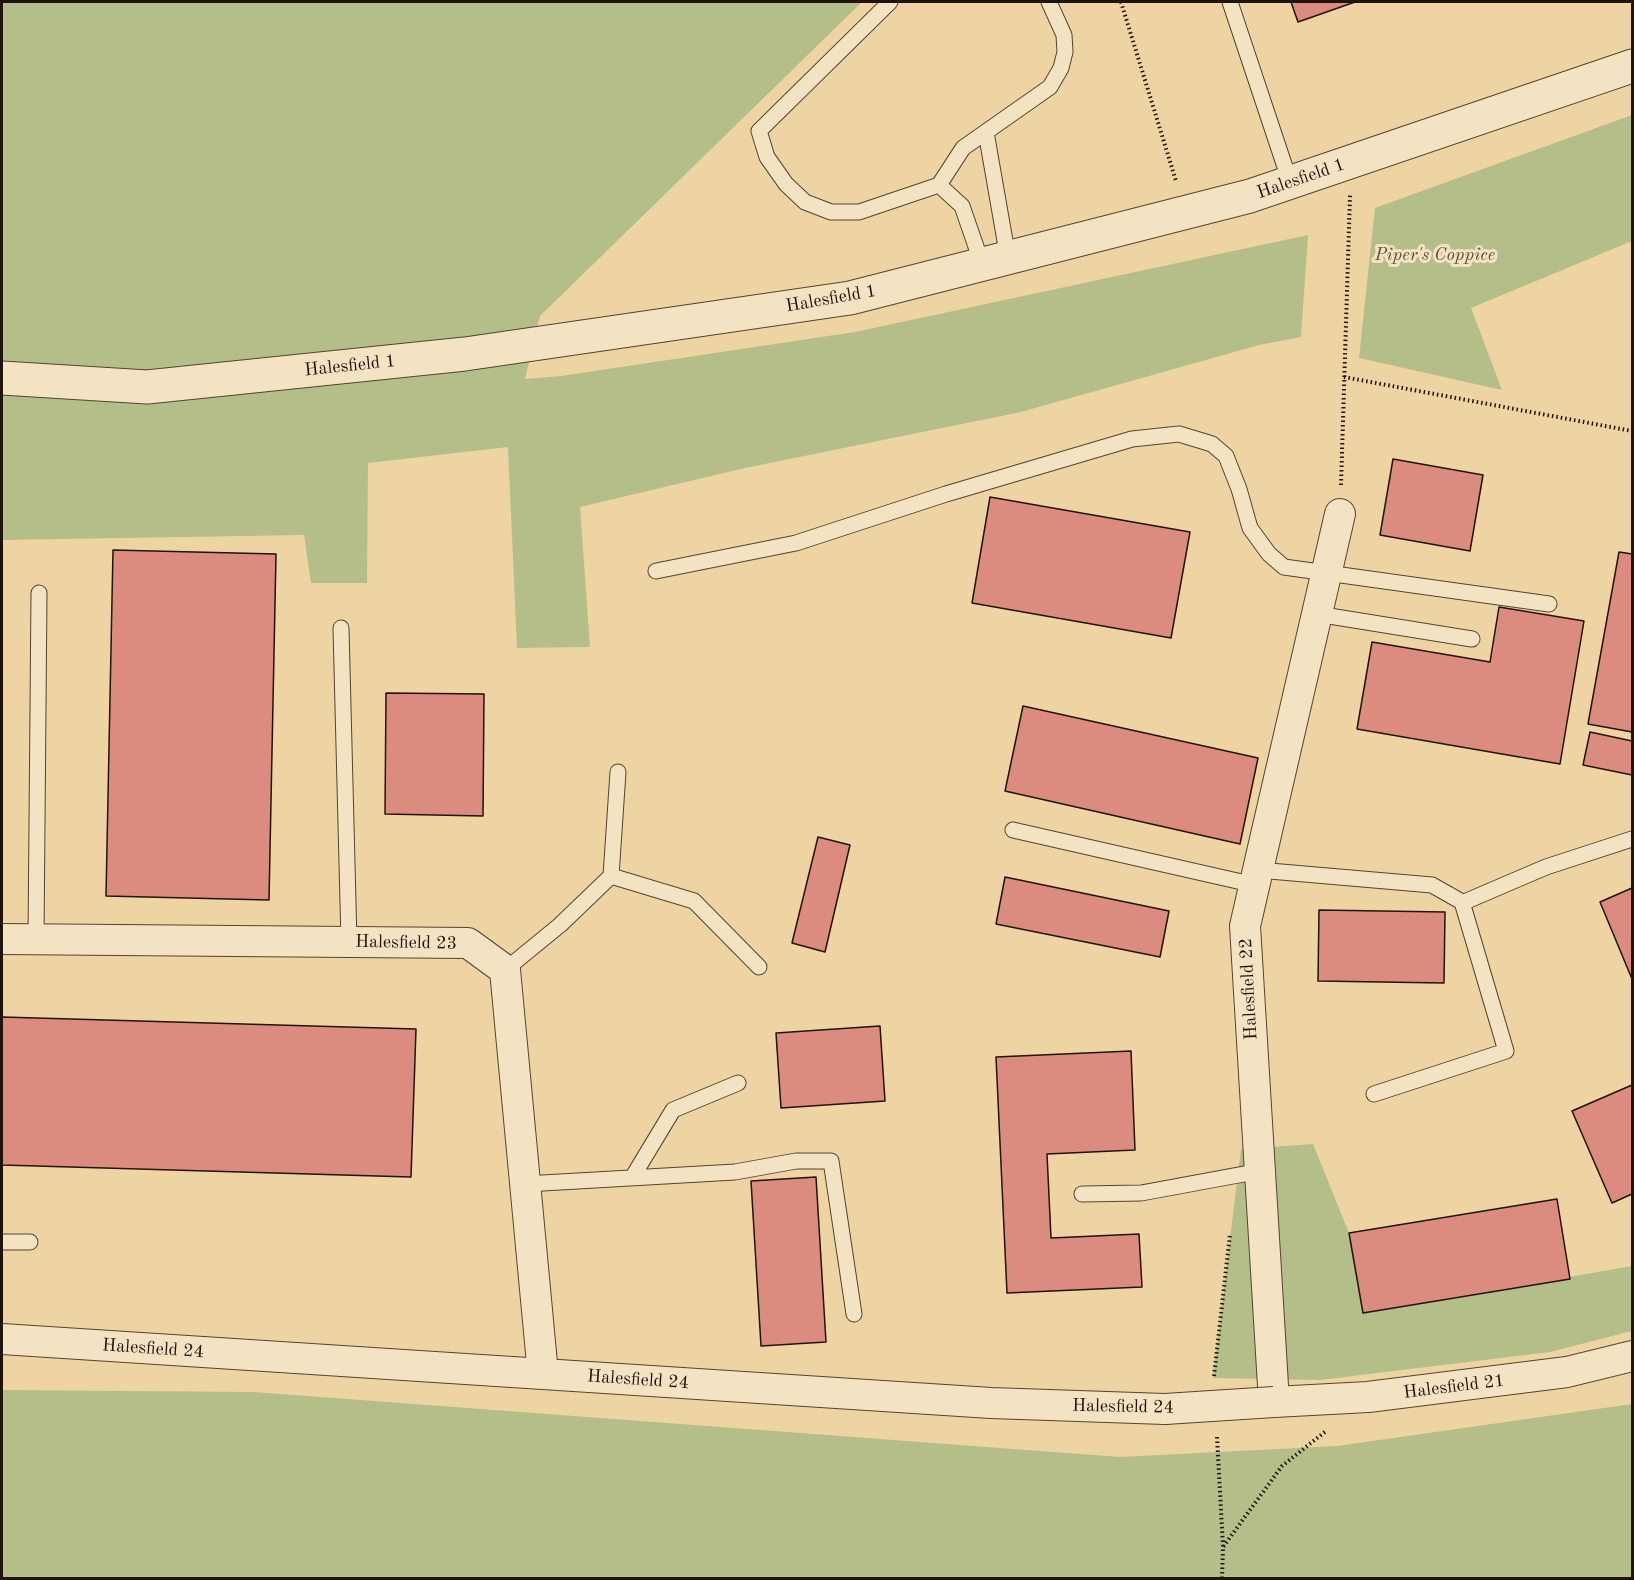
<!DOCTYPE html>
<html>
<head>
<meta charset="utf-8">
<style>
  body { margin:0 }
  #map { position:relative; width:1634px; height:1580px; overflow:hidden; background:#eed4a3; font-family:"Old Standard TT",serif }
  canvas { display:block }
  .frame { position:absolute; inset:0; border:3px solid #20130e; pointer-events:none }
</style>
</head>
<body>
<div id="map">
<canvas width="1634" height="1580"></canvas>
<div class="frame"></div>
</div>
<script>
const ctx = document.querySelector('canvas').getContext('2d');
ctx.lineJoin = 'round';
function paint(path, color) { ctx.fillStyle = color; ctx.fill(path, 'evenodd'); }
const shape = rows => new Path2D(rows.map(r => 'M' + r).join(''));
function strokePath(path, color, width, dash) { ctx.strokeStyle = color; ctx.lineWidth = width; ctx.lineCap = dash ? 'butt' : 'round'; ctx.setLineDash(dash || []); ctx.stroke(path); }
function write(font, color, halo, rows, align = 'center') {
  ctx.font = font + ' "Old Standard TT",serif'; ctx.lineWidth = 6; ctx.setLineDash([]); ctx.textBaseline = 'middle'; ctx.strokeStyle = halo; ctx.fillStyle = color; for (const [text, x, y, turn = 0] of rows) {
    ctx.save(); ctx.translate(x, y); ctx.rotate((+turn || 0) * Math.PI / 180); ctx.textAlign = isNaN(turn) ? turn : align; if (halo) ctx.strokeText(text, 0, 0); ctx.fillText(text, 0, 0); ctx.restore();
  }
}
paint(shape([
  [2,2,862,2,540,316,525,379,561,376,855,332,1308,235,1301,337,1259,345,1021,412,745,468,580,507,590,647,517,648,508,447,368,463,367,583,311,583,304,535,2,540],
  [1632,115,1632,241,1471,308,1502,390,1359,358,1375,208],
  [1313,1144,1349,1233,1363,1313,1632,1266,1632,1331,1550,1352,1320,1380,1213,1378,1241,1149],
  [2,1390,254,1392,1120,1457,1337,1446,1632,1404,1632,1578,2,1578]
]), '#b4be89');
const building = shape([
  [1291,2,1355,2,1298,22,1291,2],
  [1393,459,1483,475,1470,551,1380,535,1393,459],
  [990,497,1190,532,1171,638,972,603,990,497],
  [113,550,276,554,269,900,106,896,113,550],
  [1619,552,1632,554,1632,732,1588,724,1619,552],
  [1499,607,1584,621,1560,764,1357,729,1372,642,1490,662,1499,607],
  [386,693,484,694,483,816,385,814,386,693],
  [1023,706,1258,758,1240,844,1005,791,1023,706],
  [1590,732,1632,741,1632,775,1583,765,1590,732],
  [818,837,850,845,825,952,792,943,818,837],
  [1005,877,1169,911,1160,957,996,924,1005,877],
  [1632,888,1632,979,1600,902,1632,888],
  [1319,910,1445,912,1444,983,1318,981,1319,910],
  [2,1017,416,1029,411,1177,2,1165,2,1017],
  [880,1026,885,1101,781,1108,776,1033,880,1026],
  [1131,1051,1135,1150,1047,1154,1051,1238,1139,1234,1142,1287,1007,1293,996,1057,1131,1051],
  [1632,1085,1632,1194,1612,1203,1572,1111,1632,1085],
  [816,1177,826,1342,761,1346,751,1181,816,1177],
  [1557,1199,1570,1279,1363,1313,1349,1233,1557,1199]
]);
paint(building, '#dc8c7e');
strokePath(building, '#20130e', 1.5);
const service = shape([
  [890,2,759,131,767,157,786,184,805,202,831,212,859,212,939,185,963,148,1050,87,1061,68,1065,52,1064,35,1049,2],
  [1230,2,1290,182],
  [986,132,1008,258],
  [939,185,962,206,982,264],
  [656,571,796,543,946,494,1132,439,1179,434,1212,444,1226,456,1239,489,1250,528,1269,554,1284,567,1549,604],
  [1317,614,1472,639],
  [341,628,349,942],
  [1013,830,1255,885],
  [1258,870,1432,885,1462,902,1506,1051,1374,1094],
  [611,876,694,901,759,967],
  [1462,903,1546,867,1632,839],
  [36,939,39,593],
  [505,970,560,925,611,876,618,772],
  [632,1178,673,1110,738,1083],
  [525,1184,735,1172,796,1161,831,1161,854,1314],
  [1082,1194,1141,1193,1260,1171],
  [2,1242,30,1242]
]);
const minor = shape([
  [1340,514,1245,926,1274,1402,1368,1397,1567,1372,1632,1356],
  [2,939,468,943,505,970,543,1374],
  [2,1339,991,1403,1165,1409]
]);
const tertiary = shape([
  [2,378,147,387,465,354,850,298,1250,196,1632,66]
]);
strokePath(service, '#544333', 17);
strokePath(minor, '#544333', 32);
strokePath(tertiary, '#544333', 35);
strokePath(shape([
  [1121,2,1176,181],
  [1344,377,1632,431],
  [1341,485,1350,195],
  [1214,1376,1230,1234],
  [1217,1437,1223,1547],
  [1222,1578,1223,1547,1282,1466,1326,1431]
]), '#20130e', 4, [1.5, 3]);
strokePath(service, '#f4e3c3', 15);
strokePath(minor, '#f4e3c3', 30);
strokePath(tertiary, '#f4e3c3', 33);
const minorBridge = shape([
  [1165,1409,1274,1402]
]);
strokePath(minorBridge, '#544333', 32, []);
strokePath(minorBridge, '#f4e3c3', 30);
write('18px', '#20130e', '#f4e3c3', [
  ["Halesfield 1",1301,179,-19],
  ["Halesfield 1",831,299,-10],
  ["Halesfield 1",350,366,-6],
  ["Halesfield 23",406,943,1],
  ["Halesfield 22",1249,989,-93],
  ["Halesfield 24",153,1349,4],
  ["Halesfield 24",638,1380,4],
  ["Halesfield 21",1454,1387,-7],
  ["Halesfield 24",1123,1407,1]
]);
write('italic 18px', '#544f39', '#f4e3c3', [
  ["Piper's Coppice",1435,255]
]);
</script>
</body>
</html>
